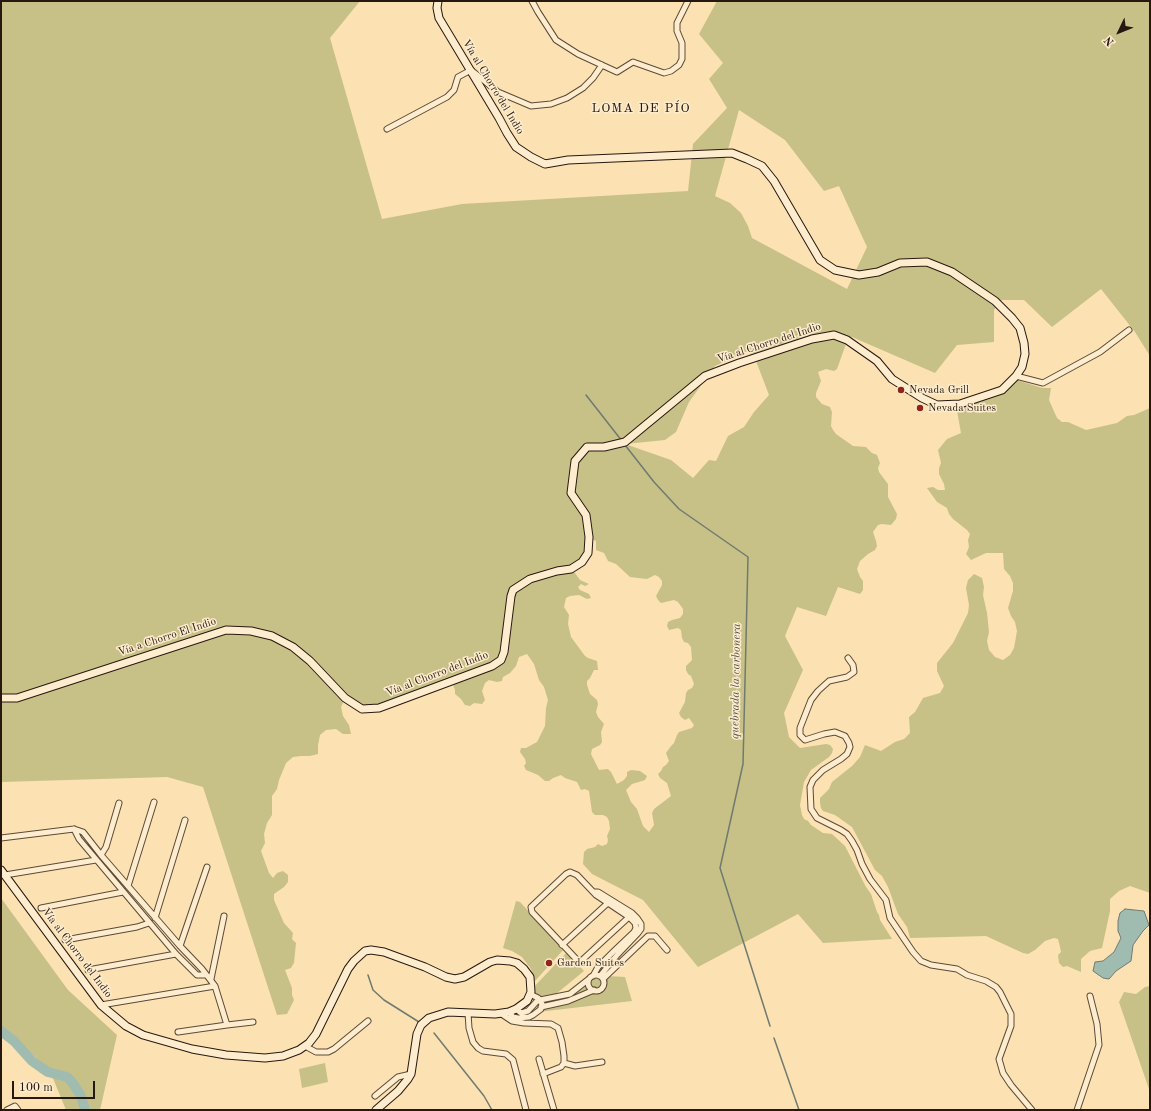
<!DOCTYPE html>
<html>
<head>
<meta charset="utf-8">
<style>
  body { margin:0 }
  #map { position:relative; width:1151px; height:1111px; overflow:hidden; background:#fce1b2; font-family:"Old Standard TT",serif }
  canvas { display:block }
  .frame { position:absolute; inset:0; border:2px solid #261810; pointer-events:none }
  .north { position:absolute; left:1099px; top:12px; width:40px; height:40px; -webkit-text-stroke:3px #fdeccd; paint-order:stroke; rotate:227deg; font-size:11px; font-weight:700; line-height:16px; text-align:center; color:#261810 }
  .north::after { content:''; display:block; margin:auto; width:14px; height:18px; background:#261810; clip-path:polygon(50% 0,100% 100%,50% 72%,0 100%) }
  .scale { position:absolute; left:12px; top:1081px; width:83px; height:18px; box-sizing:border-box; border:2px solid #261810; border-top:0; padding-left:5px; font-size:12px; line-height:14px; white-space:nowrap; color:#261810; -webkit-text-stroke:3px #fdeccd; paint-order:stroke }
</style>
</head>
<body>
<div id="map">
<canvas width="1151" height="1111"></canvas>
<div class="frame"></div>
<div class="north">N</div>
<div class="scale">100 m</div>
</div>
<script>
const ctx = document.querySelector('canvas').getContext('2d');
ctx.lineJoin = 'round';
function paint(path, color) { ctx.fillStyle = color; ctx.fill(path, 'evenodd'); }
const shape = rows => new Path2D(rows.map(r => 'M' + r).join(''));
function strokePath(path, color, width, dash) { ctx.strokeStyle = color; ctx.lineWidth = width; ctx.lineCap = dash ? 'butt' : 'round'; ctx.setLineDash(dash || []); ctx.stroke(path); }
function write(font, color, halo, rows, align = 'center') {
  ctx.font = font + ' "Old Standard TT",serif'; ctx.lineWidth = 3; ctx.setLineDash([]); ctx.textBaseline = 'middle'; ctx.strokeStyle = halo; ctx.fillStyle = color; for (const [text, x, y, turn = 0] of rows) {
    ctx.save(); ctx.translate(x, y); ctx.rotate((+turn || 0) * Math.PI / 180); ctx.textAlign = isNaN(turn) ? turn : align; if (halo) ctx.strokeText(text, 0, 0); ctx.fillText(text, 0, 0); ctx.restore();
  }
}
paint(shape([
  [1,1,360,1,330,38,382,219,462,204,688,191,693,144,727,108,709,79,723,63,699,34,717,1,1150,1,1150,356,1135,332,1101,289,1052,327,1024,300,1002,300,994,310,994,342,957,345,935,373,852,337,847,341,837,369,834,371,826,369,818,372,821,381,816,393,816,397,822,404,830,407,832,412,831,426,833,430,836,434,853,446,866,447,872,453,877,455,880,463,878,468,879,472,888,484,888,497,897,514,896,519,891,525,882,524,878,525,873,532,876,541,877,546,875,550,868,554,860,561,857,569,860,577,863,581,863,590,860,594,838,587,826,616,797,607,785,636,803,670,784,713,789,737,800,748,826,744,830,745,833,749,832,753,829,757,811,770,804,782,800,805,802,815,804,819,808,821,811,825,823,833,832,834,845,846,866,887,871,894,877,912,879,915,880,920,892,939,823,943,798,914,698,967,643,900,592,874,583,864,584,852,587,849,595,847,598,844,602,846,607,844,608,840,607,836,610,829,609,821,607,817,603,815,595,815,592,812,589,791,585,789,581,790,577,782,565,778,561,775,553,778,549,781,545,781,538,775,526,770,524,766,526,763,525,759,520,752,521,748,526,748,537,742,545,726,546,708,548,700,544,687,539,680,534,664,527,654,519,657,516,666,510,673,503,677,502,681,497,682,489,680,485,683,482,691,485,700,482,704,474,703,470,706,465,705,461,699,455,694,455,690,453,685,485,669,379,708,362,709,345,698,341,707,343,716,349,725,351,734,343,734,336,729,326,730,320,735,318,745,318,754,310,756,301,756,293,757,286,763,279,780,277,789,272,796,272,815,267,823,264,834,265,843,261,851,269,873,273,878,277,873,283,871,288,875,288,882,284,887,274,894,274,900,284,923,293,933,292,939,296,943,294,963,291,968,285,970,292,988,292,995,294,1000,287,1014,277,1015,203,787,167,777,1,782],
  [739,110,785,140,824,191,839,186,867,247,847,289,752,238,748,226,741,213,730,203,715,196],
  [750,350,750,360,756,361,769,395,754,412,744,427,728,436,716,461,709,460,693,478,671,460,625,444,665,440,676,432,689,402,715,366],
  [589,538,596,541,596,550,604,553,608,561,616,564,630,577,647,579,655,575,659,577,662,581,662,585,656,596,658,600,661,603,674,600,678,602,683,609,683,614,680,618,672,620,668,622,667,626,669,630,678,628,681,630,682,638,684,642,688,643,691,647,692,660,686,666,686,670,688,674,691,676,694,684,692,688,688,690,686,693,685,702,679,713,681,717,685,720,689,718,694,725,692,728,679,732,677,735,674,743,671,746,666,753,669,761,666,765,663,767,661,771,658,774,660,778,667,783,671,796,654,809,652,813,654,825,649,832,643,826,637,809,631,802,626,790,632,784,645,780,647,776,640,771,631,770,627,772,627,776,624,780,617,784,611,772,608,769,599,770,591,754,592,749,600,745,602,742,601,732,604,724,598,717,596,712,598,704,597,700,590,694,587,685,587,681,590,678,594,670,598,670,597,661,588,658,585,656,571,637,568,624,569,615,564,607,566,598,570,596,579,595,587,599,591,598,589,594,580,590,578,587,581,584,585,586,589,584,580,580,572,569,588,553],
  [1014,379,1042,388,1051,388,1049,400,1057,418,1062,422,1068,422,1086,430,1117,423,1127,416,1134,415,1150,408,1150,893,1130,886,1119,891,1110,899,1110,911,1102,948,1090,951,1081,959,1081,972,1067,966,1063,967,1059,963,1058,955,1061,952,1060,947,1058,939,1054,938,1045,941,1035,950,1028,954,1023,953,986,936,910,938,907,927,898,914,888,887,882,876,875,870,852,827,835,815,823,811,821,808,820,803,820,798,829,789,832,782,852,766,860,757,865,745,881,751,895,742,904,739,910,733,909,717,915,712,923,698,940,693,944,686,937,671,937,663,953,643,968,613,969,605,966,588,968,580,974,574,982,578,984,587,983,595,987,613,989,632,987,641,989,650,995,657,1003,660,1010,655,1014,648,1017,631,1015,622,1011,616,1008,608,1013,591,1013,583,1010,576,1004,569,1003,553,986,553,971,560,966,554,969,547,968,540,970,534,967,530,953,519,949,514,947,508,937,502,927,488,933,487,938,490,945,490,944,484,939,474,939,468,941,463,938,450,947,439,961,433,957,411,960,404,1002,390],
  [1,898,68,990,117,1035,100,1110,66,1110,50,1071,31,1053,1,1037],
  [516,901,520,902,564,949,535,981,531,969,522,957,512,951,503,948],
  [567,952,584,971,551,998,529,1001,532,989],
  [588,975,625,977,632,1001,521,1014,525,1008,552,1003],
  [1150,986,1150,1092,1119,1002,1124,992,1136,994,1145,987],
  [325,1063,328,1082,302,1088,299,1069]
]), '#c7c187');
const water = shape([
  [1125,909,1144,911,1149,925,1143,931,1133,945,1131,961,1116,971,1109,979,1103,978,1093,971,1095,962,1103,961,1114,952,1121,938,1118,931,1118,921,1120,913,1125,909]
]);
paint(water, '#a0bcb1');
strokePath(water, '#6f7a71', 1);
strokePath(shape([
  [586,395,622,441],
  [625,445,654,482,679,509,748,557,743,764,720,868,770,1026],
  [368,975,373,990,384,1000,419,1022],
  [434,1033,484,1096,492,1110],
  [774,1038,799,1110]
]), '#6f7a71', 1.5);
strokePath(shape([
  [1,1031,14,1041,32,1061,42,1068,48,1072,67,1077,72,1082,81,1096,85,1110]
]), '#a0bcb1', 10);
const street = shape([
  [532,1,538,12,556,40,578,54,617,72,633,62,664,73,671,71,679,65,682,59,682,43,677,31,677,23,688,1],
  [387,129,447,97,454,90,458,77,471,70,498,92,531,106,551,104,567,98,583,88,593,78,602,65],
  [1016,376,1043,383,1100,352,1129,330],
  [848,658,853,665,854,672,847,677,829,681,818,691,811,700,800,728,800,735,805,740,824,734,835,732,845,736,849,743,850,747,847,754,841,759,823,770,813,780,810,787,811,809,817,818,841,830,847,834,852,841,857,850,862,864,870,879,886,900,890,918,913,952,921,961,931,965,957,969,967,975,986,981,996,987,1000,992,1011,1014,1011,1026,999,1059,1003,1073,1011,1085,1032,1110],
  [74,829,79,839,176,954,197,975,206,975],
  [1,838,74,829,83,832,101,855,180,946,202,969,215,986,227,1025,178,1032],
  [101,855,106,847,119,803],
  [5,875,96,860],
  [128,886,154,802],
  [594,892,598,892,632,913,637,918,641,924,641,929,638,933,618,954,600,976],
  [41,908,123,892],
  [155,918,185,820],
  [65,940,137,927,149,923],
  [562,945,610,901],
  [180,946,207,867],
  [88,970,176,954],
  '588 983a8 8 0 1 1 16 0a8 8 0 1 1-16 0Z',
  [593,976,598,967,614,951,634,932,636,928,635,923,629,917,596,895,577,875,570,872,566,874,531,907,532,912,579,962,580,962,629,917,632,913],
  [211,979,224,916],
  [603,979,648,936,655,936,667,950],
  [540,1000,570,994,589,979],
  [101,1005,215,986],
  [541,1007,568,1001,594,990],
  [516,1009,521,1013,528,1011,539,999],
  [509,1012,513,1017,518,1018,529,1017,533,1015,541,1009,542,1004,538,998,530,994],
  [468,1013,469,1028,473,1042,478,1048,483,1051,506,1054,513,1060,526,1110],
  [500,1013,512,1021,524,1023,551,1024,558,1028,562,1042,564,1056,564,1063,561,1067,543,1074],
  [227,1025,253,1022],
  [305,1046,316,1052,328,1052,334,1049,368,1021],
  [539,1059,554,1110],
  [564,1063,575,1066,602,1062],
  [375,1096,398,1077,411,1074],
  [7,1110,15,1106,18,1110],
  [1077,1110,1099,1045,1097,1024,1090,996]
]);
const secondary = shape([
  [1,698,17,698,226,630,251,631,272,636,293,647,310,661,345,698,362,709,379,708,492,666,501,660,504,652,511,596,513,590,530,579,557,571,571,569,582,562,588,553,589,537,586,515,571,493,575,461,587,447,604,447,625,442,705,376,739,363,812,339,834,335,847,340,877,361,892,379,922,398,937,405,960,404,1002,390,1016,376,1022,367,1025,354,1024,343,1020,328,1012,318,995,301,952,272,927,262,900,263,878,272,859,275,835,270,820,260,774,181,762,166,747,159,732,153,568,160,545,164,531,157,516,147,507,133,499,118,439,18,437,8,438,1],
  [1,870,101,1005,126,1026,143,1035,192,1049,226,1055,265,1058,283,1056,299,1050,309,1043,316,1034,348,969,354,961,365,951,371,950,384,952,425,967,446,977,455,979,464,977,490,962,497,960,510,961,517,963,524,969,530,977,531,992,527,1001,516,1009,509,1012,495,1014,448,1012,429,1018,421,1025,417,1034,411,1074,408,1079,398,1091,376,1110]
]);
strokePath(street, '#5c4a38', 7);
strokePath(secondary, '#261810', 9);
strokePath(street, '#fdeccd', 5);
strokePath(secondary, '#fdeccd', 7);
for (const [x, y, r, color] of [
  [901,390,4,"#8f2418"],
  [920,408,4,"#8f2418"],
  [549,963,4,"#8f2418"]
]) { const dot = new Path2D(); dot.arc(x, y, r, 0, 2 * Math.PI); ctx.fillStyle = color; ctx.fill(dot); strokePath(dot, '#fdeccd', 1.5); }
write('11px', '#261810', '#fdeccd', [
  ["Vía al Chorro del Indio",493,87,59],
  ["Vía al Chorro del Indio",769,343,-18],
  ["Vía a Chorro El Indio",167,637,-18],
  ["Vía al Chorro del Indio",437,674,-21],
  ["Vía al Chorro del Indio",77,953,53]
]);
write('11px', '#261810', '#fdeccd', [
  ["Nevada Grill",909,390],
  ["Nevada Suites",928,408],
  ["Garden Suites",557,963]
], 'left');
write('italic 12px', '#515148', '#fdeccd', [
  ["quebrada la carbonera",736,681,-89]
]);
ctx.letterSpacing = '1px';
write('13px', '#261810', '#fdeccd', [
  ["LOMA DE PÍO",641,109]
]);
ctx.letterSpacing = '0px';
</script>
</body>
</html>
